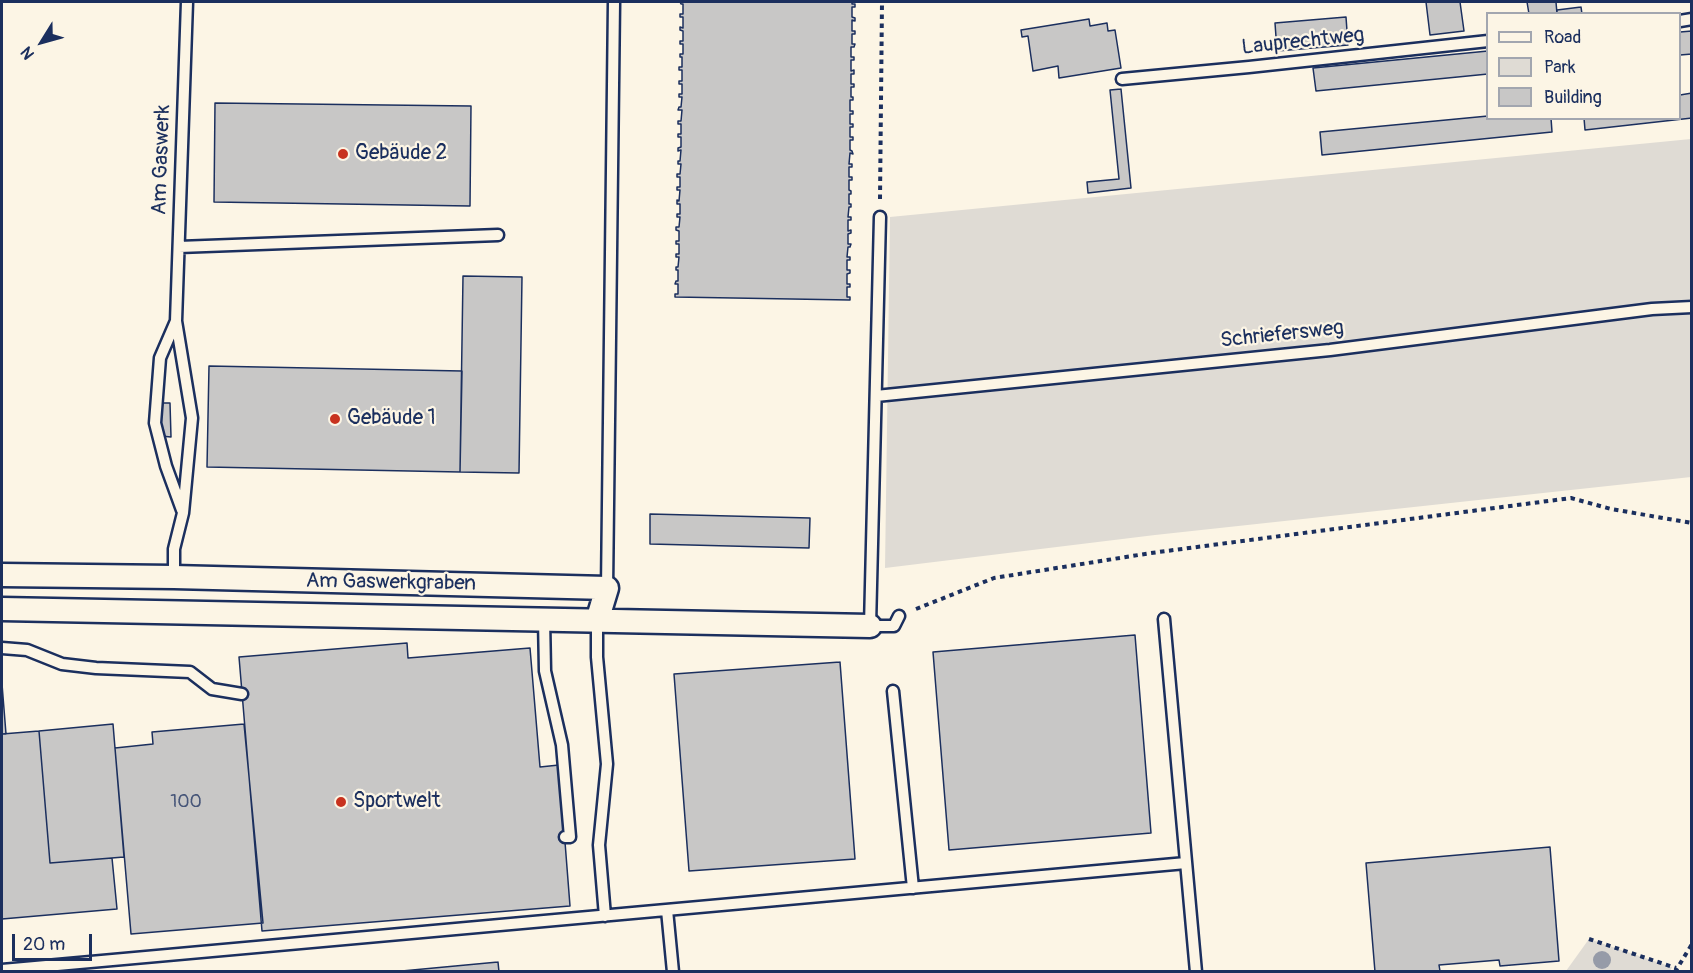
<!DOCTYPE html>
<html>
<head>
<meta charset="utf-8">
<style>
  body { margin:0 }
  #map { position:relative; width:1693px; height:973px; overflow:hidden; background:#fcf5e5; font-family:Pangolin,sans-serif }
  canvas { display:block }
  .frame { position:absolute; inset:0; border:3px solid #1b2f5e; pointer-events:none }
  .legend { position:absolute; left:1486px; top:12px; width:195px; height:108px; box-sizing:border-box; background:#fcf5e5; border:2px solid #a2a6af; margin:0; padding:8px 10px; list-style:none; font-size:18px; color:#1b2f5e }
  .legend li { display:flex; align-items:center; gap:12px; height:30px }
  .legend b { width:30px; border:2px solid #a2a6af }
  .north { position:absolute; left:12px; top:12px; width:60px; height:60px; -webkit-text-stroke:4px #fcf5e5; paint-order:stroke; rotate:233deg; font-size:16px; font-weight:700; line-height:24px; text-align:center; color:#1b2f5e }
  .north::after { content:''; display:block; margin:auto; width:21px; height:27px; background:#1b2f5e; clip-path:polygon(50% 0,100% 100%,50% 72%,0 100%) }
  .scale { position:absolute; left:12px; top:934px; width:80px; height:27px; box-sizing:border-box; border:3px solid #1b2f5e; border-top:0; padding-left:8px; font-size:18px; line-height:21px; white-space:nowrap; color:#1b2f5e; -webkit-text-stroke:4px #fcf5e5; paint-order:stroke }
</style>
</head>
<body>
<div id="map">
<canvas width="1693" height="973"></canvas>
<div class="frame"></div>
<ul class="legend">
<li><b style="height:8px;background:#fcf5e5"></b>Road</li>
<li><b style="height:16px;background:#dfdbd4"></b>Park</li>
<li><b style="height:16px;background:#c8c7c6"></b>Building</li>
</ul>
<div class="north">N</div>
<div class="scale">20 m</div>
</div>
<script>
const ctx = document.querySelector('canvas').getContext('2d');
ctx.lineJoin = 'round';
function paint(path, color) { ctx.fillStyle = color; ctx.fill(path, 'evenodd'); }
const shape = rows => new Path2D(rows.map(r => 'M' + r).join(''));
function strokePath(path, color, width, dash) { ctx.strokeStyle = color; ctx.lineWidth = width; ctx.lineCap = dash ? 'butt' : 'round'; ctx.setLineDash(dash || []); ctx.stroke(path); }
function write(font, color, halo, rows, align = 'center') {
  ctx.font = font + ' Pangolin,sans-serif'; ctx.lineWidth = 4.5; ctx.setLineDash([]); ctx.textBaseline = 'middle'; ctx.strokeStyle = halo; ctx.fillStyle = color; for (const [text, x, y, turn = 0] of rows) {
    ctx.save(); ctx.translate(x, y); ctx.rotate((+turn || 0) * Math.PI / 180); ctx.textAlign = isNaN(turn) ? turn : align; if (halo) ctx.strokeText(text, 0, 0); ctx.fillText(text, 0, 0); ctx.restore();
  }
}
paint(shape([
  [1691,139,1691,477,1155,535,885,568,890,217],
  [1589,939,1663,964,1672,967,1670,972,1566,971]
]), '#dfdbd4');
const building = shape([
  [680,2,852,2,852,4,855,4,855,7,852,7,852,17,855,18,855,21,852,20,852,31,855,31,855,34,852,34,852,44,855,44,854,47,851,47,851,57,854,57,854,60,851,60,851,71,854,70,854,74,851,74,851,84,854,84,854,87,851,87,851,97,853,97,853,100,850,100,850,111,853,111,853,114,850,114,850,124,853,124,853,127,850,127,850,137,853,137,853,140,850,140,850,150,852,151,853,154,850,153,849,164,852,164,852,167,849,167,849,177,852,177,852,180,849,180,849,190,851,191,851,194,849,194,849,204,851,204,851,207,849,207,848,217,851,217,851,220,848,220,848,231,851,230,851,233,848,234,848,244,851,244,850,247,848,247,847,257,850,257,850,260,847,260,847,270,850,270,850,273,847,274,847,284,850,284,850,287,847,287,847,297,850,297,850,300,675,297,675,294,678,294,678,284,675,284,676,281,678,281,678,270,676,270,676,267,678,267,679,257,676,257,676,254,679,254,679,244,676,244,676,241,679,241,679,231,676,230,676,227,679,227,680,217,677,217,677,214,680,214,680,204,677,204,677,200,679,201,680,190,677,190,677,187,680,187,680,177,677,177,677,174,680,174,681,164,678,164,678,161,680,161,681,150,678,151,678,148,681,147,681,137,678,137,678,134,681,134,681,124,678,124,678,121,681,121,682,110,678,110,679,107,681,107,682,97,679,97,679,94,682,94,682,84,679,84,679,81,682,81,682,70,679,70,679,67,682,67,682,57,680,57,680,54,683,54,683,44,680,44,680,41,683,41,683,31,680,30,680,27,683,28,683,17,680,17,680,14,683,14,683,4,681,4,680,2],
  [1426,2,1460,2,1464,31,1430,35,1426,2],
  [1527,2,1556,2,1557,14,1529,14,1527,2],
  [1581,7,1582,14,1557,14,1557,10,1581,7],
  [1346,17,1348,45,1277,51,1275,23,1346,17],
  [1089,19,1090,26,1107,23,1108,31,1115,30,1121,68,1059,78,1058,66,1033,71,1028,36,1022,37,1021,30,1089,19],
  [1692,31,1692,54,1680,55,1680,32,1692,31],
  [1488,51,1488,74,1316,91,1313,68,1488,51],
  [1121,89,1131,188,1088,193,1087,182,1119,179,1110,90,1121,89],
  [1692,93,1692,118,1585,130,1584,118,1680,118,1680,95,1692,93],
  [215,103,471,106,470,206,214,202,215,103],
  [1488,116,1488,118,1551,118,1552,132,1322,155,1320,132,1488,116],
  [463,276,522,277,519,473,460,472,463,276],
  [209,366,462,371,460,472,207,467,209,366],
  [160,403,170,403,171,437,161,436,160,403],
  [650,514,810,518,809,548,650,544,650,514],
  [1135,635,1151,833,949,850,933,652,1135,635],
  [407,643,408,658,530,648,540,767,559,765,570,906,262,931,239,657,407,643],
  [840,662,855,859,689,871,674,674,840,662],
  [2,684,6,734,2,734,2,684],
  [113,724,124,857,50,863,39,731,113,724],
  [244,724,263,923,131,934,115,748,153,744,152,732,244,724],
  [39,731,50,863,112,858,117,909,2,919,2,734,39,731],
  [1550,847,1559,961,1500,966,1499,960,1439,965,1440,971,1375,972,1366,863,1550,847],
  [498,962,499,972,391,972,498,962]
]);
paint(building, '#c8c7c6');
strokePath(building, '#1b2f5e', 1.5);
const service = shape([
  [1680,21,1692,19],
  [1122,79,1249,67,1488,41],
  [880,217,870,626,894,626,899,616],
  [179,247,498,235],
  [176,321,160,358,155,423,166,466,182,510],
  [876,396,1330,350,1652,309,1692,307],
  [174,577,174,549,183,513,192,418,176,321,187,2],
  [607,588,614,2],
  [544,619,545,671,562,745,570,837,565,837],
  [1164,619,1196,972],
  [597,621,597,657,607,764,599,845,605,916],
  [2,648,27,650,62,664,96,668,190,672,212,689,242,694],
  [893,691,913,888],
  [667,910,673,972],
  [2,970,1186,863]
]);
const minor = shape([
  [2,575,174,577,607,588,597,621],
  [2,609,870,626]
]);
strokePath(service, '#1b2f5e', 15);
strokePath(minor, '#1b2f5e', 27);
strokePath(shape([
  [880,199,882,2],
  [916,609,994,578,1151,553,1571,498,1611,509,1692,523],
  [1589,939,1676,968],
  [1675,972,1692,944]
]), '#1b2f5e', 4, [4.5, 4.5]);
strokePath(service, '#fcf5e5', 10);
strokePath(minor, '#fcf5e5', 22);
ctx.fillStyle = '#969ba8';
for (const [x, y] of [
  [1602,960]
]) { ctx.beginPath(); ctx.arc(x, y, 9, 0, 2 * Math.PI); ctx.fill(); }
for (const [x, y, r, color] of [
  [343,154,6,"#c8321e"],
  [335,419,6,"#c8321e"],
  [341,802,6,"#c8321e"]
]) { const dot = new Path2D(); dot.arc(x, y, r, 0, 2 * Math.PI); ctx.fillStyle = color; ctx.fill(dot); strokePath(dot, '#fcf5e5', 2); }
write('18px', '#465578', null, [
  ["100",186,802]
]);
write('21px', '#1b2f5e', '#fcf5e5', [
  ["Lauprechtweg",1303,42,-6],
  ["Am Gaswerk",162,160,-88],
  ["Schriefersweg",1282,335,-6],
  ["Am Gaswerkgraben",391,583,1]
]);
write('21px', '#1b2f5e', '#fcf5e5', [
  ["Gebäude 2",355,154],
  ["Gebäude 1",347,419],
  ["Sportwelt",353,802]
], 'left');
</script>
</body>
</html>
